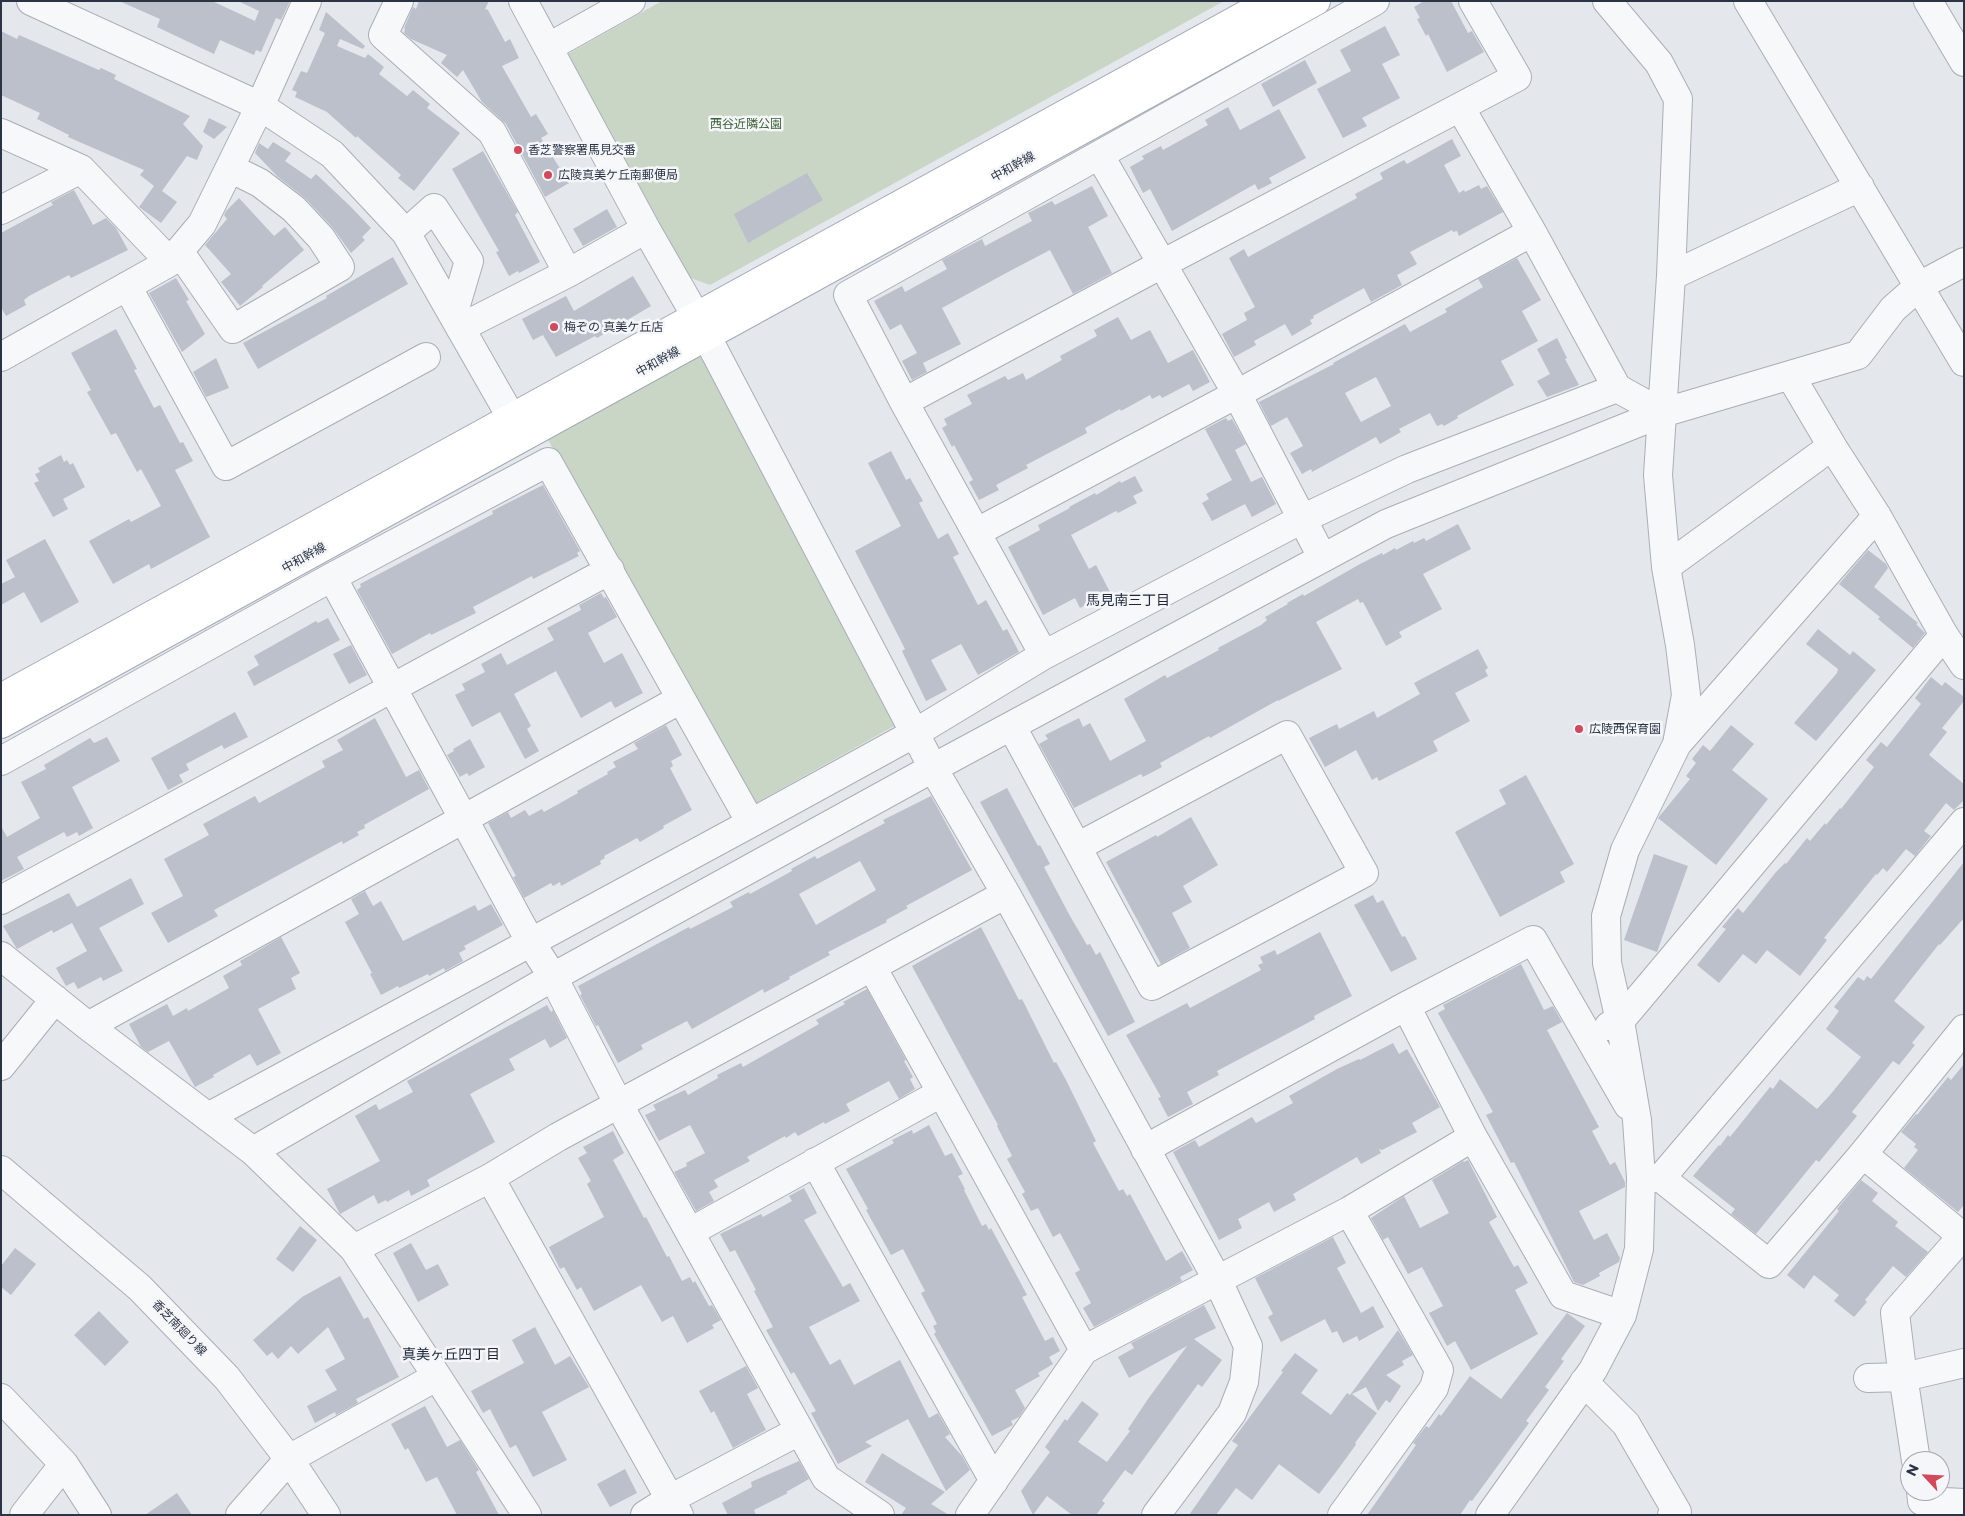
<!DOCTYPE html>
<html>
<head>
<meta charset="utf-8">
<style>
  body { margin:0 }
  #map { position:relative; width:1965px; height:1516px; overflow:hidden; background:#e4e7ec; font-family:Montserrat,sans-serif }
  canvas { display:block }
  .frame { position:absolute; inset:0; border:2px solid #2b3445; pointer-events:none }
  .north { position:absolute; left:1900px; top:1451px; width:50px; height:50px; box-sizing:border-box; background:#f4f6f9; border:1px solid #a4a8b1; border-radius:50%; rotate:295deg; font-size:14px; font-weight:700; line-height:20px; text-align:center; color:#2b3445 }
  .north::after { content:''; display:block; margin:auto; width:18px; height:22px; background:#d1495b; clip-path:polygon(50% 0,100% 100%,50% 72%,0 100%) }
</style>
</head>
<body>
<div id="map">
<canvas width="1965" height="1516"></canvas>
<div class="frame"></div>
<div class="north">N</div>
</div>
<script>
const ctx = document.querySelector('canvas').getContext('2d');
ctx.lineJoin = 'round';
function paint(path, color) { ctx.fillStyle = color; ctx.fill(path, 'evenodd'); }
const shape = rows => new Path2D(rows.map(r => 'M' + r).join(''));
function strokePath(path, color, width, dash) { ctx.strokeStyle = color; ctx.lineWidth = width; ctx.lineCap = dash ? 'butt' : 'round'; ctx.setLineDash(dash || []); ctx.stroke(path); }
function write(font, color, halo, rows, align = 'center') {
  ctx.font = font + ' Montserrat,"Noto Sans JP",sans-serif'; ctx.lineWidth = 5; ctx.setLineDash([]); ctx.textBaseline = 'middle'; ctx.strokeStyle = halo; ctx.fillStyle = color; for (const [text, x, y, turn = 0] of rows) {
    ctx.save(); ctx.translate(x, y); ctx.rotate((+turn || 0) * Math.PI / 180); ctx.textAlign = isNaN(turn) ? turn : align; if (halo) ctx.strokeText(text, 0, 0); ctx.fillText(text, 0, 0); ctx.restore();
  }
}
paint(shape([
  [662,1,1224,1,710,285,688,277,568,54],
  [700,353,896,725,754,804,547,438]
]), '#c9d6c5');
paint(shape([
  [119,1,212,1,255,21,259,11,238,1,290,1,281,20,276,18,261,52,256,50,254,55,220,40,214,54,157,27,160,19],
  [419,1,489,1,485,9,488,10,505,42,510,39,519,58,502,66,531,117,536,114,548,134,541,138,569,183,545,197,506,124,482,102,463,70,457,77,441,63,447,55,411,39,404,33,405,29,404,28,413,7,416,9],
  [1424,1,1451,1,1468,33,1472,31,1484,52,1447,72,1428,34,1426,36,1417,19,1420,18,1414,7],
  [326,12,365,46,363,49,340,39,337,46,365,58,368,54,384,67,379,74,407,96,413,90,430,104,427,108,460,133,414,191,398,178,401,175,357,136,356,138,327,112,295,97,297,92,292,90,301,71,307,73,325,33,319,30],
  [1385,26,1400,55,1382,64,1400,98,1362,118,1367,126,1343,138,1317,89,1351,71,1340,50],
  [1,31,17,39,19,35,99,70,101,68,116,75,114,79,190,116,183,124,203,146,197,160,187,156,162,191,177,202,161,223,139,207,154,186,140,175,144,170,68,137,69,135,37,119,40,113,1,95],
  [1305,60,1317,83,1273,107,1261,84],
  [1228,107,1240,130,1279,109,1306,158,1269,178,1272,183,1258,190,1255,184,1172,231,1150,189,1143,193,1130,167,1144,159,1142,156,1161,146,1163,150,1208,125,1205,120],
  [209,118,227,127,214,139,203,132],
  [1452,139,1461,156,1444,165,1459,193,1464,190,1465,192,1479,185,1481,189,1487,186,1503,212,1459,236,1457,231,1453,232,1452,230,1410,252,1417,264,1397,275,1402,285,1371,302,1364,288,1313,316,1314,318,1310,320,1312,324,1292,336,1285,324,1254,341,1256,345,1234,357,1222,334,1247,320,1244,313,1255,307,1229,258,1244,249,1248,257,1281,239,1357,198,1355,194,1383,179,1380,173,1404,160,1407,164],
  [273,142,291,153,285,161,311,179,316,174,349,205,371,228,362,237,365,240,351,253,332,227,305,198,278,177,255,153,259,143,268,149],
  [483,151,518,212,515,215,540,262,519,273,518,271,509,276,496,252,499,251,452,169],
  [807,173,823,200,748,243,734,214],
  [1092,186,1108,216,1088,227,1112,273,1073,294,1050,250,1008,272,942,308,961,344,923,363,927,372,912,380,902,361,917,353,901,324,890,330,874,301,902,286,905,292,947,269,942,260,982,239,985,246,1032,221,1028,213,1052,201,1055,205],
  [74,190,93,225,106,218,116,228,128,250,71,278,69,275,29,296,24,300,26,305,6,316,1,307,1,233,53,205,51,202],
  [239,198,274,236,285,227,304,250,262,286,263,287,240,306,221,282,231,274,205,245,227,219,224,215,226,211],
  [607,209,617,227,583,246,573,229],
  [393,257,408,284,258,369,243,343,327,298,326,296],
  [1517,258,1541,300,1522,311,1538,341,1501,361,1514,385,1457,416,1458,418,1444,426,1442,424,1437,426,1430,413,1399,429,1401,432,1380,444,1376,437,1312,472,1311,469,1302,474,1290,453,1303,446,1287,417,1271,426,1259,402,1334,364,1333,363,1405,324,1410,332,1447,312,1445,309,1483,287,1478,279],
  [1376,377,1391,406,1361,422,1345,393],
  [633,276,651,306,597,338,595,336,556,357,543,335,533,340,522,319,566,296,574,311],
  [176,278,189,300,186,301,205,334,182,352,149,293],
  [1118,317,1131,340,1150,330,1168,363,1193,350,1210,382,1193,391,1189,384,1162,398,1160,395,1152,399,1150,395,1121,411,1120,409,1085,428,1087,433,1026,465,1028,468,996,485,999,490,979,500,969,482,973,480,954,445,952,447,942,428,947,425,944,419,972,404,967,395,1005,376,1008,380,1023,373,1026,380,1062,360,1060,356,1097,336,1094,330],
  [116,329,137,369,134,370,154,408,160,405,180,443,183,442,193,461,175,470,210,537,151,569,149,564,113,584,89,541,129,519,131,522,161,506,141,469,137,472,116,433,111,435,87,392,91,390,71,353],
  [1557,338,1567,358,1565,359,1579,385,1547,397,1537,381,1550,374,1537,349],
  [216,358,229,388,206,397,193,372],
  [1226,418,1228,421,1232,419,1246,444,1235,450,1251,482,1262,477,1276,504,1252,517,1245,504,1212,521,1202,503,1209,499,1206,494,1232,480,1205,429],
  [891,451,906,480,910,478,923,501,919,503,938,539,948,533,959,554,953,557,978,605,986,600,1003,631,1007,629,1019,652,978,675,961,644,931,660,947,690,926,701,902,651,905,649,855,551,901,526,868,463],
  [61,455,64,462,67,460,70,465,73,463,85,487,63,499,68,509,53,517,34,483,39,481,35,474,40,472,38,468],
  [1135,476,1143,491,1133,496,1137,503,1118,513,1116,511,1071,535,1089,569,1096,565,1110,592,1080,608,1075,598,1043,615,1008,547,1040,530,1038,525,1070,508,1069,507,1095,493,1096,495,1120,481,1121,483],
  [543,485,580,551,577,553,579,556,533,579,532,576,473,607,476,613,431,635,430,633,392,654,357,590,361,587,360,584,493,514,492,511],
  [1458,524,1471,549,1423,574,1442,609,1399,632,1402,637,1386,646,1363,602,1360,603,1358,599,1316,622,1342,669,1278,701,1278,700,1210,738,1209,736,1160,763,1162,767,1143,777,1141,774,1074,808,1039,744,1048,739,1045,735,1079,718,1083,727,1090,723,1110,761,1146,741,1124,699,1165,675,1167,678,1219,650,1218,648,1261,625,1267,620,1265,617,1288,604,1287,603,1303,594,1304,596,1360,564,1382,553,1383,555,1395,548,1396,550,1413,541,1414,543,1424,538,1426,541],
  [45,539,79,602,41,623,24,592,1,605,1,584,15,577,6,560],
  [1868,550,1886,564,1888,568,1874,587,1918,623,1916,624,1925,633,1913,648,1878,619,1880,617,1839,584],
  [601,593,604,598,606,597,617,617,588,633,604,663,622,653,643,693,615,708,611,701,581,718,556,671,514,694,531,726,527,729,539,751,525,759,500,712,472,727,455,695,465,690,462,684,485,672,481,664,501,653,507,665,554,640,547,628,581,610,579,605],
  [328,618,340,640,254,686,247,672,259,665,254,656,316,621,318,623],
  [1818,629,1850,655,1853,651,1876,670,1816,741,1794,723,1837,673,1838,669,1806,644],
  [351,645,367,675,349,684,333,654],
  [1478,649,1488,668,1485,670,1488,676,1455,693,1470,721,1433,741,1438,751,1379,781,1377,777,1372,780,1356,750,1325,767,1309,738,1337,724,1339,729,1374,711,1377,718,1420,694,1414,683],
  [1931,677,1942,686,1945,682,1964,697,1964,701,1942,728,1947,732,1929,755,1964,784,1964,800,1954,810,1946,803,1924,831,1931,836,1915,856,1906,849,1887,872,1883,868,1877,875,1876,874,1824,938,1827,940,1800,976,1767,950,1756,964,1743,954,1719,983,1697,965,1726,929,1722,927,1738,908,1743,913,1776,872,1785,863,1786,864,1807,838,1810,841,1825,823,1826,825,1840,808,1841,809,1874,767,1866,760,1881,742,1887,747,1921,704,1915,698],
  [235,712,248,737,224,749,222,745,186,764,189,770,179,775,183,782,168,790,151,758],
  [375,718,406,777,419,770,429,789,364,825,365,828,357,832,359,835,343,844,342,841,214,910,218,916,168,943,151,913,183,896,164,859,209,835,203,824,255,796,259,803,325,767,322,761,343,750,337,740],
  [666,725,682,755,671,761,673,766,670,768,692,810,663,826,664,828,640,842,637,838,604,856,605,858,600,861,601,864,561,886,560,882,553,886,551,883,524,898,513,877,516,876,488,823,508,812,511,818,525,810,529,816,542,809,544,812,578,793,577,791,608,774,607,772,616,767,613,762,638,749,634,743],
  [1731,725,1754,744,1732,770,1768,799,1716,865,1658,818,1690,779,1686,776,1696,763,1692,759,1703,745,1710,751],
  [107,737,120,761,72,787,93,828,79,836,77,832,67,837,64,832,17,857,24,869,1,881,1,826,7,837,40,818,21,782,46,769,44,765,90,738,94,743],
  [470,739,485,767,469,776,467,773,460,777,447,755,454,751,453,749],
  [1526,775,1574,864,1560,872,1565,882,1500,917,1455,832,1506,804,1499,790],
  [1007,788,1038,846,1040,845,1050,864,1044,867,1070,916,1087,945,1090,944,1096,955,1100,952,1135,1022,1108,1036,980,802],
  [931,796,972,870,906,906,908,908,886,920,887,922,828,952,830,955,789,977,790,979,764,993,763,989,692,1029,687,1021,641,1045,643,1049,618,1063,598,1025,596,1026,580,995,582,994,578,986,689,927,690,929,733,907,730,902,749,892,750,894,792,871,791,869,815,856,817,859,885,823,883,820],
  [860,861,876,890,816,925,799,894],
  [1191,817,1218,865,1183,886,1192,902,1172,913,1190,948,1161,964,1106,862,1156,835,1157,837],
  [1654,854,1688,866,1657,952,1624,940],
  [1964,862,1964,918,1940,945,1939,944,1894,1001,1925,1027,1912,1043,1915,1045,1899,1065,1893,1061,1852,1112,1857,1116,1819,1162,1816,1160,1756,1234,1731,1214,1735,1209,1693,1176,1719,1145,1720,1146,1728,1135,1730,1137,1770,1087,1773,1089,1780,1079,1817,1109,1830,1095,1861,1057,1826,1029,1839,1011,1834,1007,1858,977,1864,981,1867,976,1871,979],
  [131,878,144,904,99,928,123,971,103,981,101,977,78,989,74,982,66,986,56,968,87,951,72,923,53,933,52,930,17,949,3,926,69,893,77,907],
  [365,891,373,906,381,901,403,941,475,905,478,911,491,904,503,925,464,946,466,949,459,953,463,961,445,971,444,968,429,976,428,974,399,988,398,986,381,995,370,974,372,973,345,922,359,914,351,899],
  [1373,895,1377,903,1383,900,1402,937,1405,936,1417,959,1391,972,1354,905],
  [981,927,1019,1000,1022,999,1054,1063,1056,1062,1066,1080,1096,1141,1093,1143,1119,1191,1123,1189,1127,1196,1130,1194,1166,1261,1182,1251,1193,1270,1180,1277,1182,1281,1094,1327,1083,1308,1091,1303,1075,1273,1080,1270,1060,1233,1053,1237,1038,1208,1031,1211,1022,1194,1025,1192,1007,1159,1012,1156,997,1126,998,1125,912,966],
  [1320,932,1352,996,1314,1016,1315,1019,1217,1071,1219,1075,1187,1092,1193,1104,1168,1117,1158,1098,1161,1097,1126,1035,1187,1003,1190,1008,1261,970,1258,965,1263,963,1260,957,1275,950,1277,955],
  [281,937,300,973,291,978,296,989,258,1009,281,1053,257,1066,250,1054,213,1075,214,1077,195,1087,169,1041,148,1052,141,1047,129,1024,167,1004,173,1016,187,1008,188,1011,229,988,223,976,242,965,240,961],
  [1521,964,1544,1010,1553,1006,1562,1022,1547,1030,1599,1127,1592,1131,1610,1165,1615,1162,1625,1182,1625,1187,1579,1211,1594,1240,1607,1233,1620,1258,1619,1262,1599,1273,1600,1276,1583,1285,1574,1282,1514,1162,1511,1163,1486,1115,1493,1112,1438,1013,1445,1009,1443,1005],
  [867,989,906,1060,904,1061,913,1077,910,1079,915,1089,899,1099,889,1081,846,1104,850,1111,825,1124,824,1122,798,1136,795,1132,786,1138,785,1136,747,1157,750,1161,714,1180,718,1187,709,1192,714,1201,696,1211,674,1172,687,1166,686,1163,705,1153,690,1125,659,1141,645,1115,656,1110,653,1105,685,1090,688,1095,718,1078,717,1075,741,1063,743,1067,819,1024,816,1020,845,1004,843,1002],
  [547,1005,551,1012,553,1010,567,1038,550,1048,545,1039,509,1059,515,1070,470,1094,495,1142,427,1180,430,1186,411,1196,409,1190,387,1202,386,1200,378,1204,374,1195,340,1214,327,1189,380,1161,355,1116,376,1104,379,1110,413,1092,407,1081],
  [1393,1043,1399,1054,1407,1049,1440,1107,1412,1123,1417,1132,1382,1150,1379,1149,1381,1153,1361,1164,1357,1157,1293,1194,1296,1200,1274,1212,1269,1202,1238,1219,1242,1228,1219,1240,1173,1152,1195,1140,1199,1147,1252,1117,1256,1123,1293,1103,1289,1096,1337,1069,1359,1059,1360,1060],
  [1964,1064,1964,1205,1958,1212,1904,1168,1918,1150,1914,1147,1916,1144,1901,1132,1916,1114,1917,1115,1948,1077,1951,1080],
  [929,1125,945,1156,952,1153,963,1174,958,1176,965,1189,964,1190,982,1226,986,1224,989,1230,991,1228,1018,1278,1027,1295,1022,1297,1045,1341,1053,1337,1060,1351,1049,1357,1053,1364,1038,1373,1040,1376,1015,1390,1025,1408,1019,1417,1011,1421,1013,1425,992,1436,934,1334,936,1332,933,1326,937,1324,921,1293,925,1291,903,1249,891,1255,866,1210,868,1209,846,1169,894,1143,892,1140,912,1130,913,1134],
  [613,1131,624,1153,613,1160,644,1218,646,1217,667,1257,669,1256,682,1281,690,1277,693,1283,695,1281,709,1306,712,1305,721,1320,712,1325,714,1328,687,1343,673,1316,662,1322,641,1285,594,1311,581,1287,577,1290,564,1267,560,1269,549,1247,604,1217,587,1184,591,1181,578,1158,587,1153,583,1147],
  [1468,1160,1497,1217,1489,1222,1514,1267,1518,1265,1528,1283,1515,1290,1538,1334,1471,1370,1455,1341,1447,1346,1429,1313,1443,1306,1422,1267,1408,1274,1388,1237,1383,1240,1371,1218,1404,1196,1420,1228,1449,1213,1432,1180,1463,1161,1464,1162],
  [1861,1180,1878,1193,1872,1201,1898,1222,1895,1226,1928,1252,1906,1277,1893,1266,1865,1300,1867,1302,1854,1317,1834,1301,1839,1295,1814,1275,1804,1289,1787,1275,1839,1211,1837,1209],
  [804,1188,817,1213,804,1220,843,1287,850,1283,860,1301,809,1327,830,1365,840,1359,854,1385,900,1360,929,1418,938,1413,950,1434,945,1437,962,1456,970,1470,946,1491,908,1419,865,1442,872,1446,838,1464,811,1413,816,1411,794,1372,791,1374,766,1330,773,1327,754,1291,756,1290,735,1250,730,1252,720,1234,761,1214,763,1217,792,1201,789,1196],
  [300,1226,317,1240,293,1272,276,1259],
  [1333,1237,1346,1263,1337,1268,1361,1313,1373,1306,1384,1327,1359,1341,1357,1336,1343,1343,1337,1331,1332,1333,1325,1319,1281,1342,1268,1317,1273,1314,1255,1278],
  [411,1243,426,1270,438,1264,449,1285,418,1302,393,1253],
  [15,1248,36,1264,11,1295,1,1287,1,1266],
  [340,1276,364,1319,368,1317,399,1377,356,1399,358,1403,336,1415,335,1412,315,1423,307,1406,337,1390,325,1370,345,1359,328,1327,298,1354,291,1346,278,1359,272,1352,267,1356,253,1340,302,1297],
  [1204,1305,1216,1328,1194,1339,1222,1360,1202,1387,1198,1384,1132,1475,1125,1470,1102,1501,1105,1503,1096,1515,1072,1515,1047,1496,1033,1515,1021,1491,1050,1452,1045,1447,1065,1419,1067,1421,1082,1401,1099,1414,1078,1442,1107,1462,1130,1431,1128,1429,1148,1399,1187,1346,1129,1378,1118,1357,1134,1348,1131,1343],
  [99,1311,129,1342,105,1366,74,1335],
  [1567,1313,1585,1326,1561,1359,1564,1361,1545,1387,1549,1390,1526,1421,1529,1423,1472,1501,1470,1500,1460,1515,1367,1515,1416,1445,1413,1443,1426,1426,1429,1428,1439,1414,1441,1416,1470,1376,1501,1399],
  [535,1327,555,1365,570,1356,589,1387,542,1412,567,1460,533,1477,516,1445,510,1448,490,1409,483,1413,471,1391,524,1363,512,1340],
  [1398,1330,1413,1355,1402,1361,1404,1365,1386,1375,1401,1386,1390,1403,1386,1400,1378,1411,1366,1387,1352,1394,1377,1413,1355,1443,1356,1444,1355,1446,1339,1468,1319,1494,1279,1464,1252,1500,1236,1488,1216,1515,1189,1515,1238,1445,1232,1441,1283,1372,1281,1371,1295,1353,1318,1370,1301,1393,1331,1415,1347,1393,1350,1395],
  [746,1366,758,1388,747,1394,766,1430,733,1448,714,1411,711,1413,699,1391],
  [425,1406,447,1447,460,1440,479,1470,476,1472,499,1515,457,1515,437,1477,426,1482,408,1448,405,1450,391,1424],
  [882,1453,945,1492,931,1504,949,1515,901,1515,906,1508,865,1482],
  [799,1461,809,1479,786,1492,788,1493,754,1510,756,1515,728,1515,722,1503,752,1487,751,1482],
  [625,1469,637,1493,610,1507,597,1484],
  [177,1493,192,1515,145,1515]
]), '#bbc0ca');
const minor = shape([
  [31,1,260,106,332,154,406,233,522,436],
  [399,1,383,35,492,132,568,273],
  [523,1,646,229,697,318,933,768,1006,894,1218,1281,1248,1346,1244,1382,1232,1413,1156,1515],
  [1748,1,1964,362],
  [1928,1,1964,62],
  [549,47,631,1],
  [1460,107,1532,232,1617,388,1662,413],
  [1,133,81,169,170,262],
  [1100,156,1237,394,1322,557],
  [1,210,81,169],
  [406,233,434,208,469,261,453,315],
  [179,251,233,329,340,267,321,238,294,209,260,183,230,168],
  [1671,276,1860,187],
  [127,286,226,466,426,357],
  [460,328,568,273,646,229],
  [1,357,170,262,202,224,260,106,307,1],
  [1790,375,1832,446,1877,516,1944,635,1964,665],
  [904,402,848,295,1375,1],
  [977,532,1237,394,1532,232],
  [1666,567,1832,446],
  [332,577,531,943,553,977,619,1105,826,1478,880,1515],
  [1044,655,904,402,1162,264,1517,77,1473,1],
  [1012,727,1152,986,1364,873,1287,735,1077,847],
  [1677,744,1877,516],
  [1,761,332,577,548,462,751,823,208,1117],
  [751,823,915,733,1044,655,1302,519,1407,469,1617,388],
  [1,900,610,570],
  [1,956,88,1026,253,1151,553,977,933,768,1386,524,1662,413,1858,355,1893,309,1919,286,1964,262],
  [872,967,1084,1350,1349,1211,1473,1137,1563,1295,1622,1315],
  [1406,1006,1473,1137],
  [88,1026,681,699],
  [1609,1026,1620,1021,1944,635],
  [1,1066,55,999],
  [1145,1149,1406,1006,1533,940,1628,1105],
  [253,1151,354,1249],
  [1863,1154,1962,1236],
  [815,1162,994,1481],
  [1,1170,140,1288,227,1378,289,1459,326,1515],
  [490,1178,679,1515],
  [1643,1178,1661,1178,1769,1264,1863,1154,1964,1029],
  [1661,1178,1964,822],
  [690,1232,941,1093],
  [1868,1378,1904,1377,1964,1363],
  [1584,1382,1626,1424,1677,1512,1672,1515],
  [1,1398,64,1464,97,1515],
  [1916,1461,1901,1362,1895,1313,1964,1234],
  [1921,1491,1922,1501,1964,1503],
  [24,1515,64,1464],
  [240,1515,289,1459,436,1377],
  [527,1515,354,1249,490,1178,558,1137,1006,894],
  [645,1515,670,1499,799,1431],
  [970,1515,1084,1350],
  [1342,1515,1434,1388,1439,1370,1349,1211],
  [1490,1515,1593,1370,1622,1315,1639,1249,1641,1178,1637,1120,1620,1021,1607,963,1606,916,1625,850,1677,744,1686,695,1680,645,1666,567,1658,475,1671,276,1678,99,1659,63,1607,1]
]);
const major = shape([
  [1,698,1271,1],
  [1,724,1316,1]
]);
strokePath(minor, '#a9aeb7', 30);
strokePath(major, '#a3abb8', 30);
strokePath(minor, '#f7f8fa', 28);
strokePath(major, '#fff', 28);
for (const [x, y, r, color] of [
  [518,150,5,"#d1495b"],
  [548,175,5,"#d1495b"],
  [554,327,5,"#d1495b"],
  [1579,729,5,"#d1495b"]
]) { const dot = new Path2D(); dot.arc(x, y, r, 0, 2 * Math.PI); ctx.fillStyle = color; ctx.fill(dot); strokePath(dot, '#f4f6f9', 2); }
write('12px', '#3f6138', '#f4f6f9', [
  ["西谷近隣公園",746,124]
]);
write('12px', '#2b3445', '#f4f6f9', [
  ["香芝警察署馬見交番",528,150],
  ["広陵真美ケ丘南郵便局",558,175],
  ["梅ぞの 真美ケ丘店",564,327],
  ["広陵西保育園",1589,729]
], 'left');
write('12px', '#2b3445', '#f4f6f9', [
  ["中和幹線",1013,167,-29],
  ["中和幹線",658,362,-29],
  ["中和幹線",304,558,-29],
  ["香芝南廻り線",179,1328,46]
]);
write('14px', '#1d2536', '#f4f6f9', [
  ["馬見南三丁目",1128,601],
  ["真美ヶ丘四丁目",451,1355]
]);
</script>
</body>
</html>
